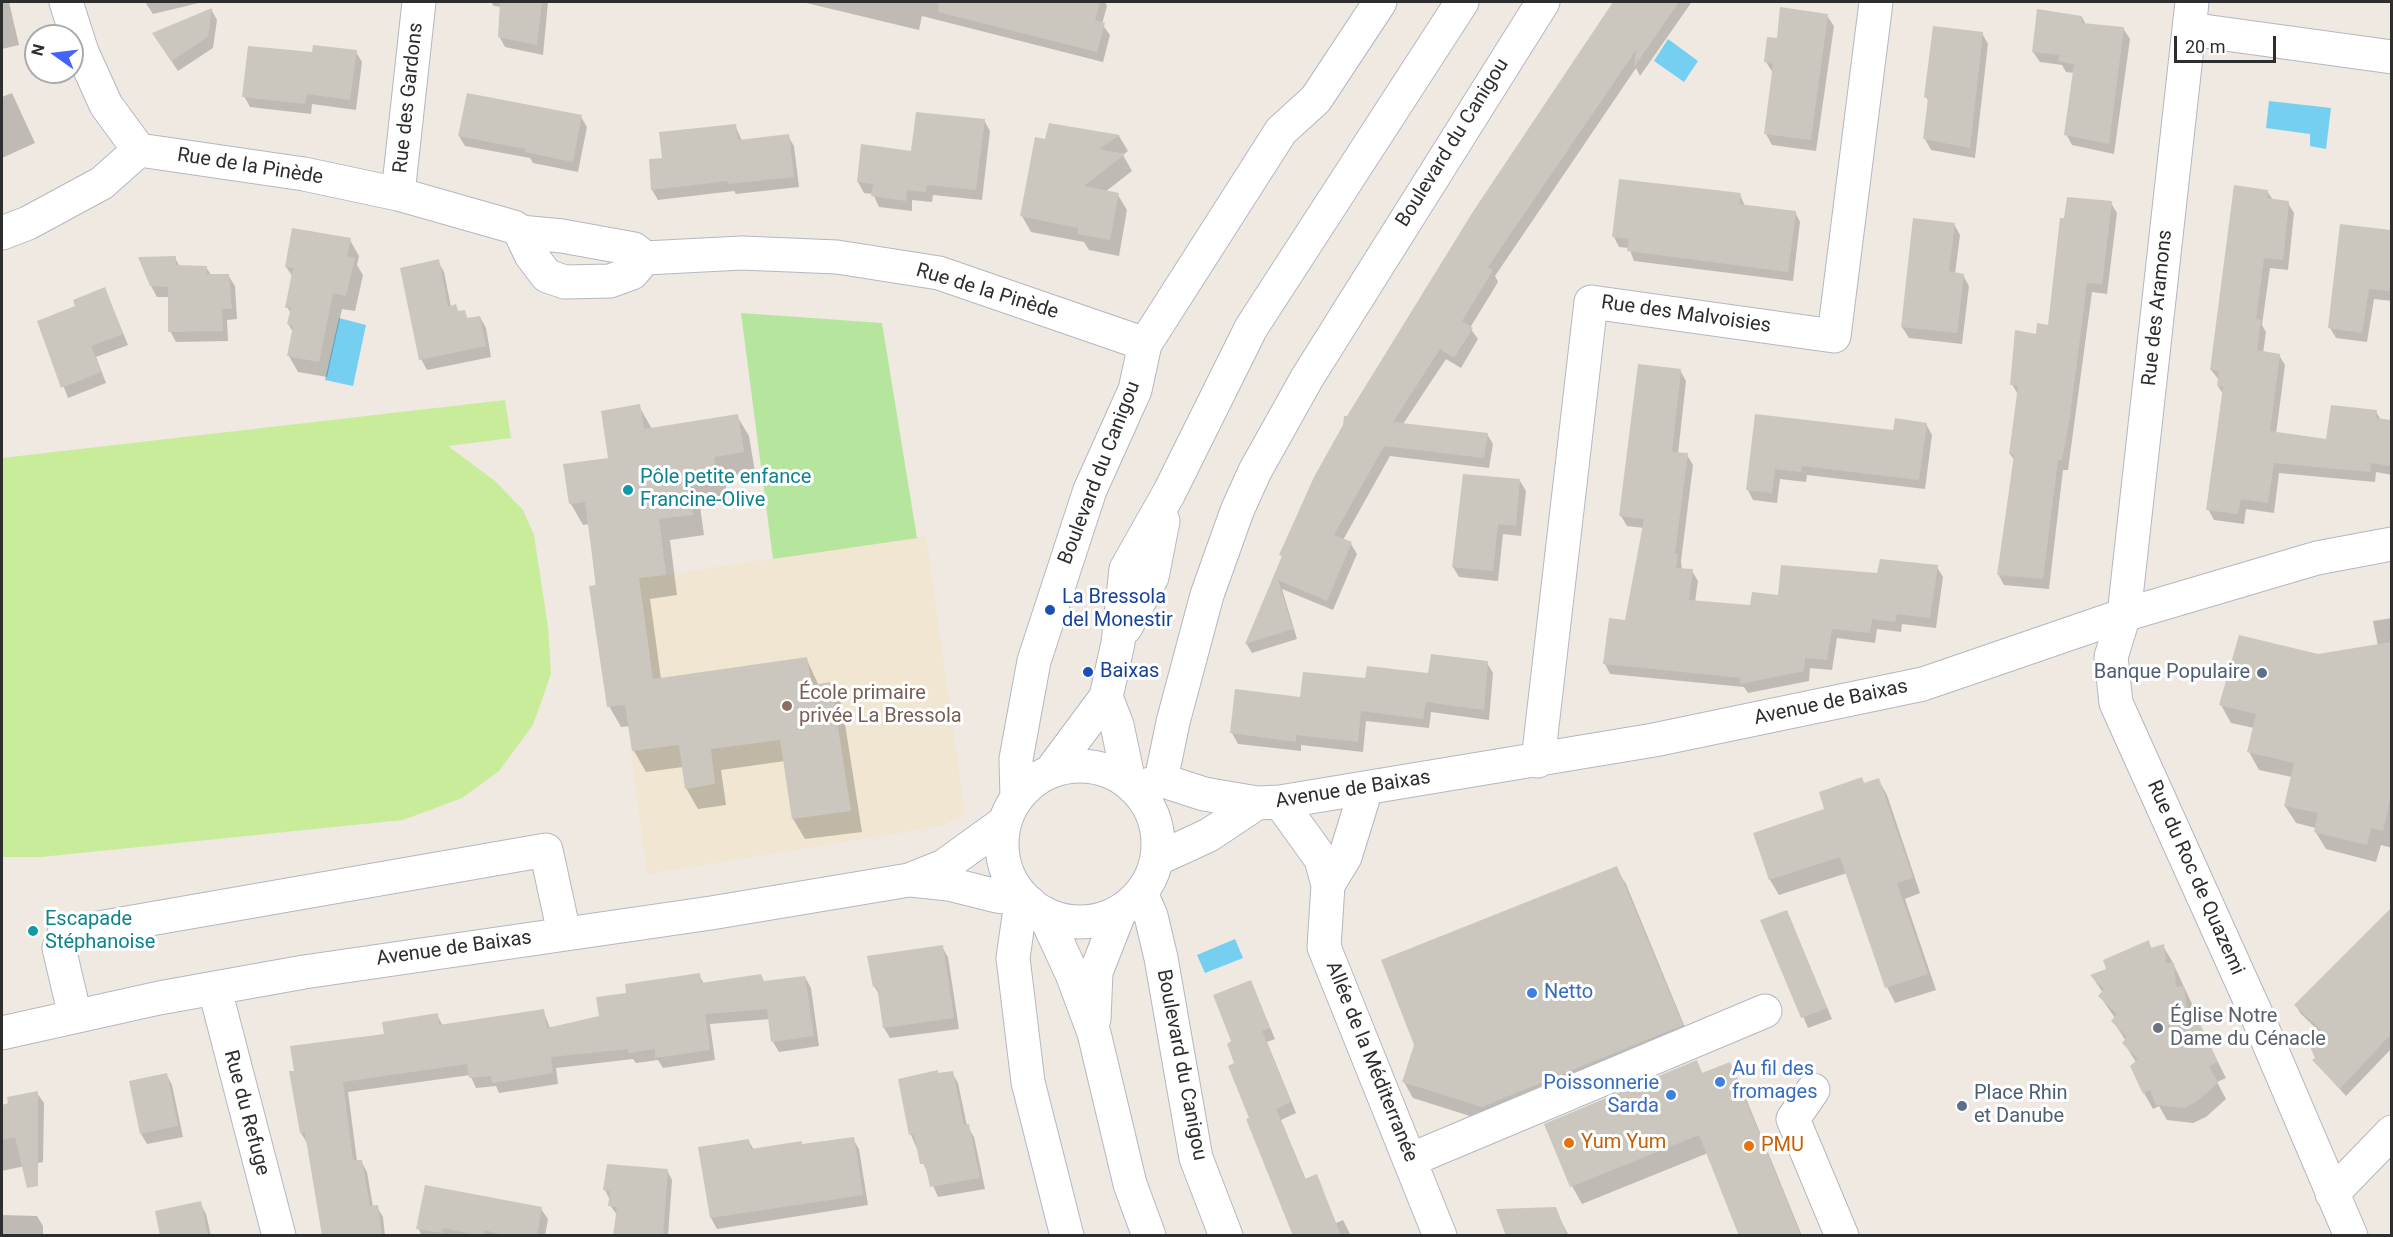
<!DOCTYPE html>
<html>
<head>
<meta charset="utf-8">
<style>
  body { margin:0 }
  #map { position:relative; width:2393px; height:1237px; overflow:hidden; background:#efe9e1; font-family:Roboto,sans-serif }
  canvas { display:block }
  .frame { position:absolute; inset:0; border:3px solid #2e2e2e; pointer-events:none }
  .north { position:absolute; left:24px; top:24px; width:60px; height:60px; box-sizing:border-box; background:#fff; border:2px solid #ababab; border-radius:50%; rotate:284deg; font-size:16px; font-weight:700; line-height:24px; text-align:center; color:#2e2e2e }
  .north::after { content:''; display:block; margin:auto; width:21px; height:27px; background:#4264fb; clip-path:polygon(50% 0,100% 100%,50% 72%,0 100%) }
  .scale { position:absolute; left:2174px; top:36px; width:102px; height:27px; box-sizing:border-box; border:3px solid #2e2e2e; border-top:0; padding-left:8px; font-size:18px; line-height:21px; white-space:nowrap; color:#2e2e2e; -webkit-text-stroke:4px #fff; paint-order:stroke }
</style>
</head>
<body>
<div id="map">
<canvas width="2393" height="1237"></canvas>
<div class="frame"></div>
<div class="north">N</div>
<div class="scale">20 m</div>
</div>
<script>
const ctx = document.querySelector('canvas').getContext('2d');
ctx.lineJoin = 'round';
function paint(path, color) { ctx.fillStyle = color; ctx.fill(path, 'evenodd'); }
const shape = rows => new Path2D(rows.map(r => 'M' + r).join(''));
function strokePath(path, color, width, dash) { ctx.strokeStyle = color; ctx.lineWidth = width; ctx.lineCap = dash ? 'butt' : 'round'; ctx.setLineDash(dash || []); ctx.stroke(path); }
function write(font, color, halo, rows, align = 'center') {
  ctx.font = font + ' Roboto,sans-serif'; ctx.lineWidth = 6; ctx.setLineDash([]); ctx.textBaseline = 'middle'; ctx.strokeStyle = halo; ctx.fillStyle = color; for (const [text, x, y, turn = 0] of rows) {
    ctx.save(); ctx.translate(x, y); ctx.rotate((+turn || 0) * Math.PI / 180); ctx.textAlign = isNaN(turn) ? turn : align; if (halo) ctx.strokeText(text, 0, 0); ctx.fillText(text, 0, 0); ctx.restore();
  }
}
paint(shape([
  [926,536,965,814,941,826,647,874,625,705,607,707,589,586]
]), '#f0e6d1');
paint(shape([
  [741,313,882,323,917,538,773,559]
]), '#b6e59e');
paint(shape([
  [505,400,511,438,448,446,495,481,523,510,534,535,548,627,551,674,533,725,499,771,462,798,403,820,41,857,2,857,2,458]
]), '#c9ec9a');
paint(shape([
  [1668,39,1698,61,1684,82,1654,61],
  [2269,101,2331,108,2326,149,2310,146,2310,134,2266,128],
  [339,318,366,325,353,386,325,380],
  [1235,939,1243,958,1205,973,1197,955]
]), '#75cff0');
paint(shape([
  [2,2,9,2,19,45,2,49],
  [145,2,203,2,153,14],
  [491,2,548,2,543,55,505,47,499,36,501,7,494,6],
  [802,2,1105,2,1107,6,1102,24,1110,35,1103,62,922,16,919,30],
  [1615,2,1691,3,1640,76,1636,68,1495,276,1498,282,1470,328,1478,339,1461,368,1446,359,1403,424,1487,434,1493,444,1489,468,1390,456,1343,540,1351,544,1357,554,1333,610,1282,589,1297,639,1252,653,1246,643,1283,557,1281,555,1348,418],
  [211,9,217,20,213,48,178,71,160,44],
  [1827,16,1834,26,1816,151,1772,145,1766,134,1773,73,1766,62,1778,40],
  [2082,17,2086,25,2123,28,2130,39,2114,154,2072,145,2066,134,2074,73,2066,72,2062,65,2040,62,2033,52],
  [1982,33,1988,44,1975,158,1931,150,1925,139,1929,102,1926,97],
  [356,52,362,62,356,110,312,104,311,114,250,107,244,96,313,53],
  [12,93,35,143,2,158,2,97],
  [581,117,587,127,578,172,533,163,530,158,465,146,459,136],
  [984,120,990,131,982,200,933,195,932,202,912,200,912,211,879,207,873,194,864,193,858,182,913,152],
  [1050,124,1119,136,1128,151,1123,155,1132,171,1105,192,1118,195,1127,210,1119,256,1089,250,1084,242,1031,232,1022,216],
  [735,125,742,141,788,136,794,146,799,187,736,194,734,191,658,200,652,190,651,160,663,159],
  [2267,191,2273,200,2288,203,2294,213,2288,270,2270,268,2262,325,2266,332,2263,353,2279,355,2285,365,2276,434,2328,441,2376,412,2381,420,2392,421,2392,475,2376,472,2375,482,2279,473,2274,513,2246,509,2244,524,2214,520,2208,509,2223,394,2218,386,2219,380,2211,370],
  [1740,195,1745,206,1795,212,1800,222,1793,281,1634,261,1629,248,1619,247,1614,237],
  [2111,203,2117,213,2107,294,2092,292,2068,470,2063,470,2049,589,2004,585,1998,574,2015,461,2010,454,2018,395,2012,384,2037,336,2049,326],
  [1954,224,1960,235,1955,274,1963,275,1969,286,1962,344,1909,338,1902,327],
  [2342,226,2392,232,2392,301,2374,299,2367,342,2336,338,2330,328],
  [350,240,359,256,357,265,363,275,355,311,342,309,327,377,298,372,289,356,293,332,288,324,291,314,287,307,293,277,286,267],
  [175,258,180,267,206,267,211,275,228,275,235,286,237,319,227,320,228,341,176,342,170,331,169,297,157,297,151,286],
  [438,261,444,272,451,307,456,306,459,313,464,312,468,319,480,317,486,328,491,357,427,370,421,359],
  [105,289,128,345,96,357,106,383,68,398,39,322,77,307],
  [1680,370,1686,381,1678,454,1687,455,1693,465,1681,561,1682,570,1692,571,1698,581,1695,602,1751,607,1779,597,1879,575,1937,567,1943,577,1936,628,1902,624,1901,632,1877,629,1875,643,1837,638,1832,670,1810,668,1809,681,1748,693,1744,687,1610,674,1605,664,1626,622,1644,528,1627,526,1621,516],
  [639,406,652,429,737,416,749,436,755,472,725,477,727,495,699,499,704,535,670,540,677,595,650,599,661,679,806,658,819,686,830,684,842,705,862,832,805,839,793,819,785,761,721,770,726,805,698,809,686,788,683,767,646,772,634,751,630,726,621,727,609,706,589,524,583,525,571,504,565,466,610,460],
  [1756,415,1895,432,1926,424,1932,435,1925,489,1807,475,1806,482,1780,479,1777,503,1753,500,1748,490],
  [1520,481,1526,491,1521,536,1503,534,1498,581,1459,577,1453,567],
  [2392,618,2392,848,2381,845,2376,862,2326,849,2315,831,2316,828,2296,823,2285,806,2292,777,2259,770,2249,752,2254,728,2231,723,2221,705,2318,655,2378,646,2373,621],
  [1487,663,1493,673,1489,720,1431,712,1429,728,1366,721,1363,752,1301,745,1301,751,1238,744,1232,733,1302,699,1366,680,1429,675],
  [1878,779,1887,795,1920,893,1905,899,1936,990,1895,1003,1887,987,1847,873,1779,895,1770,880,1755,834,1826,810,1864,785],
  [1616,868,1626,884,1691,1042,1492,1123,1413,1098,1404,1082],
  [1787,911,1832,1019,1808,1028,1762,921],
  [2388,914,2392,920,2392,1048,2346,1096,2314,1061,2317,1058,2321,1033,2301,1014,2296,1006],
  [2148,942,2152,949,2163,946,2172,961,2192,1004,2193,1013,2226,1078,2217,1082,2226,1099,2206,1117,2193,1123,2167,1120,2159,1106,2153,1109,2144,1093,2136,1062,2124,1043,2126,1041,2113,1021,2115,1018,2100,996,2103,993,2092,976,2108,970],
  [942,947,948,957,959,1029,890,1038,884,1028,880,996,874,986],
  [699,975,704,984,765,982,805,977,811,988,819,1046,779,1052,773,1042,770,1019,710,1024,715,1060,663,1068,658,1060,636,1063,633,1059,556,1068,558,1084,499,1093,496,1086,476,1088,470,1075,348,1092,357,1161,361,1161,367,1172,373,1207,377,1207,383,1217,385,1236,323,1236,307,1143,301,1133,290,1073,437,1015,443,1026,543,1010,550,1028,601,1018,628,995],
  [1251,982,1275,1039,1267,1042,1296,1113,1281,1120,1306,1180,1316,1176,1336,1223,1343,1220,1351,1236,1295,1236,1236,1064,1233,1042],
  [1696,1062,1703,1074,1729,1064,1739,1081,1802,1236,1741,1236,1708,1153,1582,1204,1572,1186],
  [952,1073,958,1083,967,1126,974,1137,985,1189,938,1197,911,1135,939,1074],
  [166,1074,172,1085,183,1137,147,1144,141,1134],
  [37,1093,44,1103,43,1162,2,1171,2,1106],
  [853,1139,859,1149,868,1205,717,1229,711,1218,700,1148,748,1140,754,1150,801,1142,803,1146],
  [667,1170,672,1180,668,1236,614,1236,617,1215,610,1205,610,1200,605,1190],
  [200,1203,206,1214,211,1236,162,1236],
  [541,1209,548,1219,545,1236,422,1236,418,1228],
  [1555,1209,1569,1236,1508,1236],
  [2,1215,37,1216,43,1226,43,1236,2,1236]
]), '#0003');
paint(shape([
  [500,2,542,2,537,45,498,37],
  [939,2,1100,2,1095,20,1105,23,1097,52,938,12],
  [1613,2,1679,2,1634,67,1636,50,1488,267,1493,270,1462,321,1473,328,1454,358,1440,349,1393,422,1488,433,1484,458,1384,446,1334,535,1352,542,1327,601,1278,580,1293,629,1245,644,1282,556,1279,555,1314,477,1343,425,1344,416,1347,416,1474,210],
  [1780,7,1828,14,1811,140,1764,134,1773,64,1764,62,1767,37,1777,38],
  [212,8,208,37,171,61,152,33],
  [2037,9,2082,16,2082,23,2124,27,2109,144,2064,135,2074,64,2058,61,2059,55,2032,52],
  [1933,26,1983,32,1970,148,1923,139,1928,98,1924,97],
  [313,45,357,50,350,100,307,94,305,104,242,97,248,46,312,52],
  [467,93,582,115,573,162,525,152,526,149,458,136],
  [916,112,985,119,976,190,927,185,926,192,907,190,906,201,871,196,873,184,857,182,861,144,911,151],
  [1049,123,1120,135,1099,149,1125,154,1084,186,1119,193,1110,240,1078,234,1078,228,1020,216,1035,137,1045,139],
  [736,124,738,140,789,134,794,177,728,184,728,181,651,190,649,159,662,158,659,132],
  [1619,179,1741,193,1739,204,1796,211,1788,272,1627,251,1629,239,1612,237],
  [2234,185,2268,190,2267,198,2289,201,2283,260,2264,258,2256,319,2261,320,2257,350,2280,354,2270,431,2326,439,2331,405,2377,410,2376,418,2391,420,2391,466,2371,463,2370,472,2274,463,2268,503,2241,499,2238,514,2206,510,2223,387,2217,386,2219,371,2210,370],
  [2067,197,2112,201,2102,284,2087,283,2070,416,2062,460,2058,460,2043,579,1997,575,2014,455,2009,454,2018,386,2010,385,2015,330,2036,334,2037,323,2048,325,2060,218,2064,218],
  [1913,218,1955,223,1949,271,1964,274,1957,333,1901,327],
  [2340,224,2391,230,2391,291,2369,289,2362,333,2328,328],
  [292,228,351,238,347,256,355,258,346,296,333,293,319,362,287,356,293,326,287,324,291,307,285,308,293,268,285,267],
  [176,256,176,265,207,266,207,274,229,274,232,309,222,309,223,331,168,332,168,287,150,286,138,257],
  [439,259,448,307,456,304,458,311,465,310,467,318,480,316,486,346,419,360,400,268],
  [105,287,123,334,91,346,101,372,61,388,37,321,75,306,73,300],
  [1638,364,1681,369,1672,452,1688,453,1675,553,1678,554,1676,568,1693,569,1689,600,1750,605,1752,592,1778,595,1781,565,1877,573,1880,559,1938,565,1930,618,1897,614,1895,622,1872,619,1870,633,1832,629,1827,660,1805,658,1804,671,1740,684,1741,678,1603,664,1609,618,1625,620,1644,519,1619,516],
  [640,404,644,429,738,414,744,452,714,457,716,474,688,478,693,515,659,519,666,575,639,578,653,679,807,657,812,685,831,682,851,811,792,819,780,740,711,749,715,784,685,789,679,745,632,751,625,705,607,707,589,586,596,585,585,502,569,504,563,464,608,458,601,411],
  [1755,414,1893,430,1895,418,1927,423,1919,480,1802,466,1801,472,1775,469,1772,493,1746,490],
  [1463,474,1520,479,1516,526,1498,524,1493,571,1452,567],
  [2239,635,2318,654,2391,642,2391,795,2383,831,2371,828,2367,845,2314,832,2318,813,2284,806,2294,763,2247,752,2256,714,2219,705],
  [1431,654,1488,661,1484,710,1426,702,1423,719,1361,711,1358,742,1296,735,1296,742,1230,733,1235,689,1300,697,1303,672,1365,678,1367,666,1428,673],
  [1862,777,1864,783,1879,778,1913,878,1897,883,1928,974,1885,988,1840,857,1769,880,1753,833,1824,809,1819,792],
  [1617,866,1683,1025,1482,1107,1402,1082,1414,1045,1381,960],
  [2391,908,2391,1034,2340,1089,2312,1060,2315,1058,2309,1044,2321,1030,2294,1005],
  [1787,910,1827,1008,1801,1018,1760,920],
  [2149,940,2151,948,2164,944,2166,963,2174,963,2176,987,2184,986,2187,1011,2194,1011,2218,1062,2209,1066,2218,1083,2197,1101,2184,1108,2156,1105,2150,1090,2143,1094,2130,1066,2138,1059,2122,1043,2127,1037,2111,1021,2117,1014,2098,996,2104,989,2090,975,2106,969,2103,960],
  [943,945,954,1018,883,1028,877,987,873,987,867,956],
  [700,973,701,983,761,974,764,981,805,976,814,1036,771,1042,767,1009,705,1014,710,1050,655,1058,655,1049,628,1053,628,1049,551,1057,553,1073,492,1083,491,1076,469,1078,467,1064,343,1082,353,1160,362,1160,370,1206,378,1205,382,1236,322,1236,305,1133,300,1133,289,1071,294,1071,290,1046,384,1034,382,1022,438,1013,439,1025,544,1009,547,1028,599,1016,596,997,626,993,625,984],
  [1251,980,1270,1028,1262,1031,1291,1102,1276,1109,1305,1179,1317,1174,1341,1236,1293,1236,1246,1119,1249,1118,1228,1066,1234,1063,1227,1044,1231,1041,1213,995],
  [1697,1060,1702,1073,1730,1062,1801,1236,1739,1236,1699,1135,1570,1187,1544,1124],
  [938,1070,938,1073,953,1071,964,1125,969,1124,980,1178,930,1187,925,1164,920,1164,914,1135,909,1135,898,1079],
  [167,1073,178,1126,140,1134,129,1081],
  [38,1091,38,1186,27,1188,15,1137,2,1140,2,1105,8,1103,7,1097],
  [854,1137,863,1195,710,1218,698,1147,749,1139,751,1149,802,1141,802,1144],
  [607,1164,668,1169,663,1236,613,1236,617,1207,608,1206,610,1191,603,1190],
  [425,1185,542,1207,537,1236,508,1236,484,1230,483,1236,478,1236,444,1228,442,1233,416,1229],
  [201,1201,208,1236,160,1236,155,1211],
  [1556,1207,1567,1236,1506,1236,1496,1209]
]), '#cbc7bf');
const minor = shape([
  [66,2,82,52,106,105,139,150,304,174,398,194,514,227,520,232,531,255,547,276,565,282,610,281,632,273,645,258],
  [2192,2,2124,615,2111,657,2116,703,2258,1018,2351,1236],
  [2189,29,2392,57],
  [398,194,419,2],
  [520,232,562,236,634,249,645,258,742,253,837,257,939,273,1145,344],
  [2,233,28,223,102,183,139,150],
  [1126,627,1152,577,1163,521],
  [1106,697,1117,725,1129,782],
  [1538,761,1591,302,1834,336,1876,2],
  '1002 844a78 78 0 1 1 156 0a78 78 0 1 1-156 0Z',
  [1051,771,1106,697,1118,643,1126,569,1169,493,1251,328,1462,2],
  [1161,780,1173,722,1207,595,1237,511,1255,471,1307,378,1543,2],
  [1137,789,1161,780,1204,794,1257,803,1280,802,1654,740,1923,684,2124,615,2317,558,2392,544],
  [1017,798,1016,759,1034,661,1090,490,1135,390,1145,344,1281,131,1316,99,1380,2],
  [1280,802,1321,859,1328,885,1345,857,1366,789],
  [1157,859,1209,835,1257,803],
  [911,880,949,884,997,896,1025,899],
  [1328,885,1324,947,1440,1236],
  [1141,893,1151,916,1161,958,1196,1158,1226,1236],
  [1030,903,1019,916,1013,958,1028,1082,1067,1236],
  [1044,913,1072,974,1094,1033,1130,1184,1149,1236],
  [215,990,279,1236],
  [75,1016,59,948,64,934,546,850,564,933],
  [1094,1019,1096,972,1120,911],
  [2,1033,159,998,304,972,711,913,909,880,944,866,1005,822],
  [1813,1090,1793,1119,1842,1236],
  [1410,1160,1765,1011],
  [2332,1194,2392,1132]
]);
strokePath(minor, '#b4b7c1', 35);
strokePath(minor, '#fff', 33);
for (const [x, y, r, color] of [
  [628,490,6,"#0f9aa8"],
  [1050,610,6,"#1a4fb4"],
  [1088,672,6,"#1a4fb4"],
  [2262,673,6,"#5c6f8a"],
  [787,706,6,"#8d6e63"],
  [33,931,6,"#0f9aa8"],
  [1532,993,6,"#3f7fe0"],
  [2158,1028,6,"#6b7280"],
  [1720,1082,6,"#3f7fe0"],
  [1671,1095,6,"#3f7fe0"],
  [1962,1106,6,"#5c6f8a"],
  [1569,1143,6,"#e8710a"],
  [1749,1146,6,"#e8710a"]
]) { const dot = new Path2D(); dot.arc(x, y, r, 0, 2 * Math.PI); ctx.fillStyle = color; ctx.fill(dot); strokePath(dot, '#fff', 2); }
write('20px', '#2e2e2e', '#fff', [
  ["Rue des Gardons",409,98,-84],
  ["Boulevard du Canigou",1453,143,-58],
  ["Rue de la Pinède",250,167,9],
  ["Rue de la Pinède",987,292,17],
  ["Rue des Aramons",2158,308,-84],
  ["Rue des Malvoisies",1686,315,8],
  ["Boulevard du Canigou",1100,473,-69],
  ["Avenue de Baixas",1831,703,-12],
  ["Avenue de Baixas",1353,790,-9],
  ["Rue du Roc de Quazemi",2195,878,66],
  ["Avenue de Baixas",454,949,-8],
  ["Allée de la Méditerranée",1371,1062,68],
  ["Boulevard du Canigou",1181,1065,79],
  ["Rue du Refuge",246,1113,75]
]);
write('20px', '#0d838f', '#fff', [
  ["Pôle petite enfance",640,478],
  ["Francine-Olive",640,501],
  ["Escapade",45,920],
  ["Stéphanoise",45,943]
], 'left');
write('20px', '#164399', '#fff', [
  ["La Bressola",1062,598],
  ["del Monestir",1062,621],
  ["Baixas",1100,672]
], 'left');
write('20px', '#4e5e75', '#fff', [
  ["Banque Populaire",2250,673],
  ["Place Rhin",1974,1094,"left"],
  ["et Danube",1974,1117,"left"]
], 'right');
write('20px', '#785e54', '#fff', [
  ["École primaire",799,694],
  ["privée La Bressola",799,717]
], 'left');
write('20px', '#366cbe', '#fff', [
  ["Netto",1544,993],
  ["Au fil des",1732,1070],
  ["fromages",1732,1093],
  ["Poissonnerie",1659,1084,"right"],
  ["Sarda",1659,1107,"right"]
], 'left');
write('20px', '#5b616d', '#fff', [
  ["Église Notre",2170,1017],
  ["Dame du Cénacle",2170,1040]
], 'left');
write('20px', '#c56008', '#fff', [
  ["Yum Yum",1581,1143],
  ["PMU",1761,1146]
], 'left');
</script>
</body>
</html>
